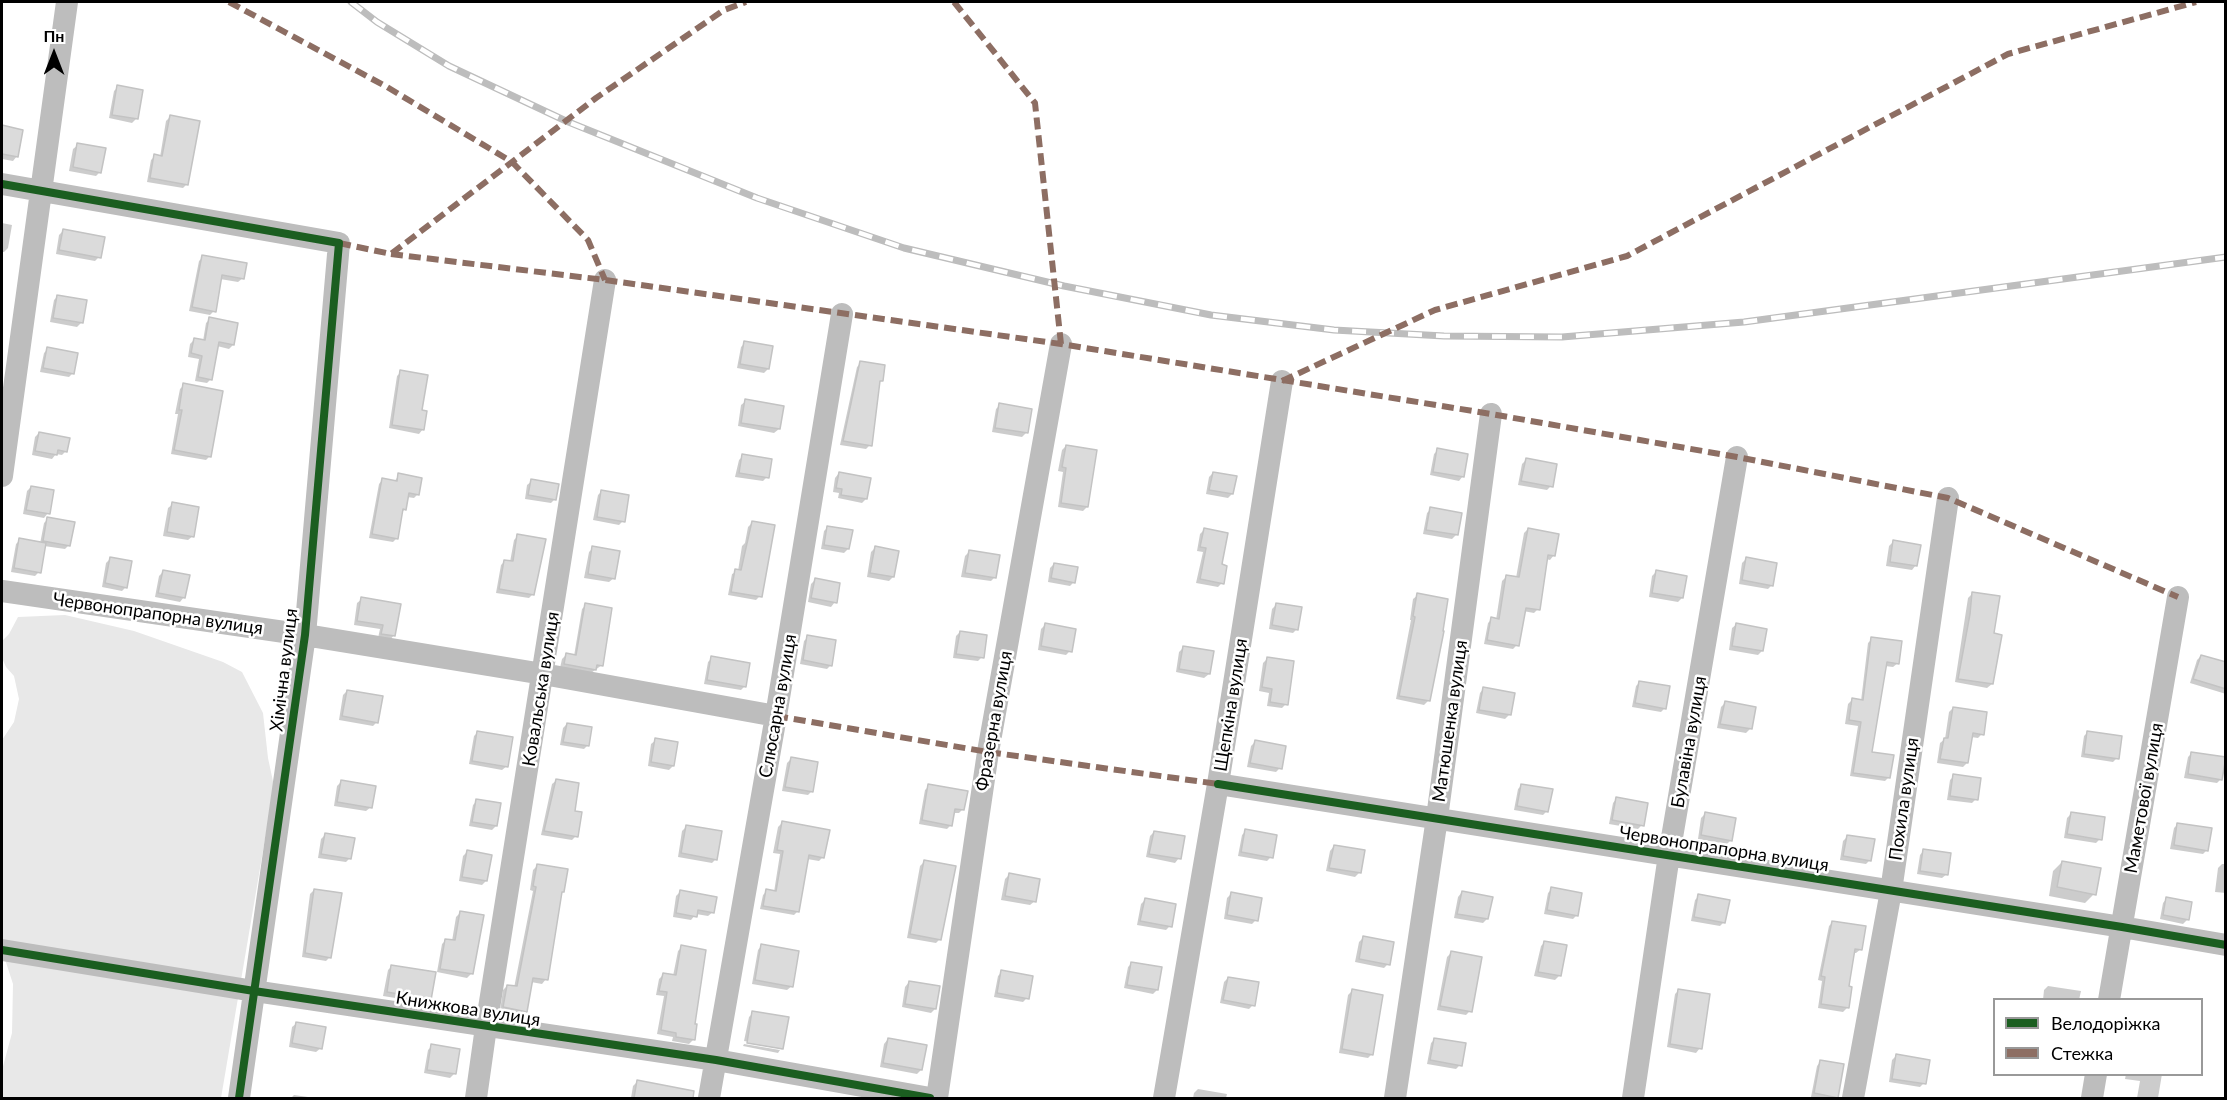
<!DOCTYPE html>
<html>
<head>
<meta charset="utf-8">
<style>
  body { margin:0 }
  #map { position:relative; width:2227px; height:1100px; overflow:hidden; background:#fff; font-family:Lato,sans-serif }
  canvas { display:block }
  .frame { position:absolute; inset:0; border:3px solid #000; pointer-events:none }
  .legend { position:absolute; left:1993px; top:998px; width:210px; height:78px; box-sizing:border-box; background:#fff; border:2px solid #999; margin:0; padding:8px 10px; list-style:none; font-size:18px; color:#000 }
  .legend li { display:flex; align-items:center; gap:12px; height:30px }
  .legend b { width:30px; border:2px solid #999 }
  .north { position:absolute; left:24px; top:24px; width:60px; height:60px; -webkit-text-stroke:4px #fff; paint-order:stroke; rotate:0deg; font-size:16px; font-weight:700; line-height:24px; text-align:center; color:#000 }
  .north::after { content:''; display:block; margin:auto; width:21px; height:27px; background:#000; clip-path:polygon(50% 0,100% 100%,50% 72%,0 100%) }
</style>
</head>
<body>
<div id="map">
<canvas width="2227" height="1100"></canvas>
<div class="frame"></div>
<ul class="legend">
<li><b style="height:8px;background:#1b5e20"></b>Велодоріжка</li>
<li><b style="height:8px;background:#8d6e63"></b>Стежка</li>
</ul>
<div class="north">Пн</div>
</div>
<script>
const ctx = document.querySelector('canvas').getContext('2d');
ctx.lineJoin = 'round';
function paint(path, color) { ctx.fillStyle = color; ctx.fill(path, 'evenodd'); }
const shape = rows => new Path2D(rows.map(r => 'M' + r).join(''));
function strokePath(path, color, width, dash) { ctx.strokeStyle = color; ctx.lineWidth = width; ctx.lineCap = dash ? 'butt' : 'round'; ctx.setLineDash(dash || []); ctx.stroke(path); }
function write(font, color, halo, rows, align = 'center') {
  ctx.font = font + ' Lato,sans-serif'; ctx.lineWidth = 5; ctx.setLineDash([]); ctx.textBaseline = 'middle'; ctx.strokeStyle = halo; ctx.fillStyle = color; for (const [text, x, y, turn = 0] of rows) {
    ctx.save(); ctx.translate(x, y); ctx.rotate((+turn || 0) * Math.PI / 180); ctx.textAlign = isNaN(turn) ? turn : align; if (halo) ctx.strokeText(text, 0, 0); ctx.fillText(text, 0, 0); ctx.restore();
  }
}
paint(shape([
  [65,615,134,631,223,662,242,672,263,713,268,758,274,786,221,1098,2,1098,2,1070,12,1033,13,984,2,950,2,740,14,722,19,699,14,676,6,667,2,658,2,641,9,634,18,617]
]), '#e8e8e8');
paint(shape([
  [118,87,136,119,132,123,109,118,114,91],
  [170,117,187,184,183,188,147,182,151,160,155,156,160,157,166,121],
  [2,127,21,131,17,156,13,161,2,159],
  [78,145,100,172,96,176,69,171,73,149],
  [2,223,12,225,8,248,4,252,2,252],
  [63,231,99,257,95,261,56,254,59,235],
  [203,257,243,278,238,282,220,279,214,311,210,315,189,311,199,261],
  [58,296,81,323,77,327,50,322,54,300],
  [210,319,233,345,229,349,217,346,211,379,207,383,195,381,199,359,188,357,190,344,194,340,203,341,206,323],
  [745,343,768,369,764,373,737,368,741,347],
  [48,349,73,373,69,377,40,372,44,353],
  [861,363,881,380,879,383,870,445,866,449,840,445,857,367],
  [401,372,420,412,423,429,419,434,389,428,397,376],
  [184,385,210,456,206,460,171,454,178,414,175,414,180,389],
  [746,401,779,429,774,433,738,426,741,405],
  [1000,405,1026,433,1022,437,992,432,996,409],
  [39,433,66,451,62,455,56,454,52,459,32,455,35,437],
  [1066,446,1087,507,1083,511,1058,507,1063,472,1058,471,1062,450],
  [1438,450,1463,476,1459,481,1430,475,1434,454],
  [743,456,767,477,763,481,735,477,739,460],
  [1526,460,1551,486,1547,490,1518,485,1522,464],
  [839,473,866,499,862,503,838,498,839,493,833,492,835,478],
  [1213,473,1232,494,1228,498,1206,494,1209,477],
  [399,475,418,494,414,498,407,497,405,509,401,513,397,538,393,542,369,538,379,484,383,479,394,482],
  [532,481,555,499,551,503,525,499,527,485],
  [31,487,48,513,44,518,23,514,27,491],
  [602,491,623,521,619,525,593,520,598,495],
  [173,504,193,536,188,540,163,536,168,508],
  [1431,509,1460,514,1456,535,1452,539,1423,534,1427,513],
  [48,519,69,545,65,549,44,546,39,572,35,576,11,572,16,544,20,540,40,544,44,523],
  [752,523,760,596,756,600,728,595,732,574,738,571,742,546,745,543,748,527],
  [828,527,848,549,844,553,821,549,824,531],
  [1528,529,1554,555,1550,560,1546,559,1538,609,1534,613,1523,611,1517,645,1513,649,1484,644,1488,623,1492,619,1496,620,1502,581,1506,577,1516,578,1524,533],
  [1204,530,1222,583,1218,587,1196,583,1203,552,1197,551,1200,534],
  [518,536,533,594,529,598,496,593,501,565,505,561,510,562,514,540],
  [1893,542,1916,565,1912,570,1886,566,1889,546],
  [593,548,614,578,609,582,584,578,589,552],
  [875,548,893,577,889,581,867,577,871,552],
  [969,552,995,577,991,581,961,577,965,556],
  [110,559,126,587,122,591,102,587,106,563],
  [1746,559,1772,585,1768,589,1739,584,1742,563],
  [1054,564,1074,582,1070,586,1048,582,1050,568],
  [163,572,184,597,180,602,155,597,159,576],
  [1656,572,1682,598,1678,602,1649,597,1652,576],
  [815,580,835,602,831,607,808,602,811,584],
  [1972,594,1993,635,1992,684,1987,688,1955,682,1968,598],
  [1418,595,1428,701,1424,705,1396,699,1411,620,1410,620,1413,599],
  [362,599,394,635,390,640,378,638,380,629,354,625,357,603],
  [586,605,602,665,591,673,560,668,562,659,566,655,574,656,582,609],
  [1276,605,1297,629,1293,633,1269,629,1272,609],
  [1737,624,1762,651,1758,655,1729,650,1732,628],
  [1045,625,1070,651,1066,655,1038,650,1041,629],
  [960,632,982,657,978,661,953,658,956,636],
  [808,637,831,665,827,669,800,664,804,641],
  [1872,639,1898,663,1893,667,1885,666,1870,753,1889,777,1885,781,1850,776,1858,726,1845,724,1848,704,1852,700,1861,701,1868,643],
  [1184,647,1209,674,1204,678,1176,672,1179,652],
  [2201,656,2226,664,2226,694,2190,683,2197,660],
  [712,658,745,686,741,690,704,684,708,662],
  [1267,659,1286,704,1282,708,1267,706,1269,693,1259,691,1263,663],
  [1640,682,1665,708,1661,712,1632,707,1636,686],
  [1484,688,1509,715,1505,719,1476,713,1480,693],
  [347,691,377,722,373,726,339,720,343,695],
  [1725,703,1750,729,1746,733,1717,728,1721,707],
  [1953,708,1982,734,1978,738,1971,737,1967,763,1963,767,1937,763,1940,743,1945,739,1949,712],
  [567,724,588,745,584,749,560,745,563,728],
  [478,732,507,766,502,770,469,764,474,736],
  [2088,732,2117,758,2113,762,2081,757,2084,736],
  [656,740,673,766,669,770,648,766,651,744],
  [1255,742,1280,768,1276,772,1247,767,1251,746],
  [2192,753,2221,779,2217,783,2184,778,2188,757],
  [791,759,812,791,808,795,782,791,787,763],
  [1954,776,1976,799,1972,803,1947,800,1950,780],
  [557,780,573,812,576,836,572,840,541,835,552,784],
  [341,782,371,807,366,811,334,806,337,786],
  [1522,785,1547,811,1543,815,1514,810,1518,789],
  [929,786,963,809,959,813,953,813,951,825,947,829,919,824,925,790],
  [1617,798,1642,825,1638,829,1609,824,1613,803],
  [477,801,496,826,492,830,469,826,473,805],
  [1705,814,1731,840,1727,844,1698,839,1701,818],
  [2071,814,2100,839,2096,843,2064,838,2067,818],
  [782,823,823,857,819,861,807,859,798,911,794,915,760,909,763,895,767,891,774,892,780,854,773,853,778,827],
  [2178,824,2207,850,2203,854,2170,849,2174,828],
  [686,827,716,859,712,863,678,857,682,831],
  [1246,831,1271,857,1267,861,1238,856,1242,835],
  [1154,832,1179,858,1175,863,1146,857,1150,836],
  [325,835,350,858,346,862,318,858,321,839],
  [1847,837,1870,860,1866,864,1840,860,1843,841],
  [1334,846,1359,873,1355,877,1326,871,1330,851],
  [1924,850,1947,874,1942,878,1917,874,1920,855],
  [467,852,486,881,482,885,459,881,463,856],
  [924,862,940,939,936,943,907,938,920,866],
  [2062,862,2094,894,2085,903,2049,896,2053,871],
  [2222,864,2226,864,2226,893,2215,892,2218,868],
  [537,866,560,893,546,979,542,984,531,982,526,1011,522,1015,500,1011,503,990,507,986,514,988,533,891,530,890,533,870],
  [1009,875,1035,901,1030,905,1001,900,1005,879],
  [1552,889,1577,915,1573,919,1544,914,1548,893],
  [314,890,330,957,326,961,302,957,310,894],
  [680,892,713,912,708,916,696,914,691,920,673,917,676,896],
  [1462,892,1487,919,1483,923,1454,918,1458,897],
  [1231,894,1256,920,1252,924,1224,919,1227,898],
  [1699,896,1724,922,1720,926,1691,921,1695,900],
  [2167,898,2187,920,2183,924,2160,919,2163,903],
  [1145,900,1170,926,1166,930,1137,925,1141,904],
  [460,913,471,974,467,978,437,972,442,944,446,940,452,941,456,917],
  [1833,922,1861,949,1856,953,1853,953,1847,988,1847,1008,1843,1012,1818,1008,1822,981,1818,980,1829,926],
  [1363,938,1388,964,1384,968,1355,962,1359,942],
  [1545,942,1565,947,1559,976,1555,980,1534,976,1541,946],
  [762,945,792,986,787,990,752,984,758,950],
  [682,947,693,1025,693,1040,689,1044,672,1041,673,1037,657,1034,664,996,656,995,659,979,663,975,673,976,678,951],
  [1451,953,1470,1011,1466,1015,1437,1010,1447,957],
  [1132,963,1157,990,1153,994,1124,988,1128,967],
  [392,966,430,999,426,1003,383,996,388,970],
  [1002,972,1027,998,1023,1002,994,997,998,976],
  [1228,978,1253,1005,1249,1009,1220,1003,1224,982],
  [909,982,935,1009,931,1013,902,1007,905,987],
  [2048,986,2081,991,2079,1000,2043,1000,2044,990],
  [1679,990,1700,1048,1696,1053,1667,1047,1675,994],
  [1352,991,1372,1054,1368,1058,1339,1053,1348,995],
  [753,1013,782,1048,781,1050,781,1047,744,1041,749,1017],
  [297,1023,321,1048,316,1052,289,1047,292,1027],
  [888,1039,921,1070,917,1074,880,1067,884,1044],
  [1435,1039,1460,1065,1456,1069,1427,1064,1431,1043],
  [744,1044,780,1050,778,1053,743,1046],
  [432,1046,454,1074,450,1078,424,1073,428,1050],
  [1896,1056,1924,1083,1920,1087,1889,1082,1892,1060],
  [1821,1061,1837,1097,1835,1098,1811,1097,1817,1066],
  [2126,1074,2162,1074,2158,1098,2137,1098,2140,1081,2125,1079],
  [637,1082,670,1088,668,1098,631,1098,633,1086],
  [1198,1089,1227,1094,1226,1098,1193,1098,1194,1093],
  [294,1095,315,1098,291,1098]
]), '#0003');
const building = shape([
  [117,85,143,90,138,119,112,115,117,85],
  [170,115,200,121,188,185,150,178,154,154,162,156,170,115],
  [2,125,23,130,18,157,2,154,2,125],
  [77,143,106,148,101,173,73,167,77,143],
  [63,229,105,237,101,258,59,250,63,229],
  [202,255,247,263,244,279,222,275,216,312,192,307,202,255],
  [57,295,87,300,83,323,53,318,57,295],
  [209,317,238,323,234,345,219,342,212,380,198,377,202,356,191,353,194,338,205,340,209,317],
  [744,341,773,346,769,369,740,364,744,341],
  [47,347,78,353,74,374,43,368,47,347],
  [860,361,885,365,883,381,880,381,872,446,843,441,860,361],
  [400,370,428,375,422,410,427,411,424,430,392,425,400,370],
  [183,383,223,391,211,457,174,450,182,410,179,410,183,383],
  [745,399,784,406,780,429,741,423,745,399],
  [999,403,1032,409,1028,433,995,428,999,403],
  [39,432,70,438,67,452,58,450,57,455,35,451,39,432],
  [1066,445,1097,450,1088,507,1061,503,1066,468,1062,467,1066,445],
  [1437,448,1468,454,1464,477,1433,472,1437,448],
  [742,454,772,459,769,478,739,473,742,454],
  [1526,458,1557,464,1553,487,1521,481,1526,458],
  [839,472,871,478,867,499,841,495,842,489,836,488,839,472],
  [1213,472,1237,476,1233,494,1209,490,1213,472],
  [398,473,422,478,419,495,409,493,406,510,403,509,398,539,372,534,382,478,397,481,398,473],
  [531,479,559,484,556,500,528,495,531,479],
  [31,486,54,490,50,514,26,510,31,486],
  [601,490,629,495,625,522,597,517,601,490],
  [172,502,199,507,194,537,167,532,172,502],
  [1430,507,1462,513,1458,535,1426,530,1430,507],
  [47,517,75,522,70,546,43,541,47,517],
  [752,521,775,525,762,597,731,592,735,569,741,570,752,521],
  [827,526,853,530,849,549,824,545,827,526],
  [1204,528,1228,533,1222,564,1227,566,1224,584,1200,579,1206,548,1200,547,1204,528],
  [1528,528,1559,534,1555,556,1548,555,1540,610,1526,608,1519,646,1487,640,1491,617,1499,619,1506,575,1519,577,1528,528],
  [517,534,546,539,534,595,499,589,504,560,513,561,517,534],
  [19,538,46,543,41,573,14,568,19,538],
  [1893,540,1921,545,1917,566,1890,562,1893,540],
  [592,546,620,551,615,579,588,574,592,546],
  [875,546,899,551,894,577,870,573,875,546],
  [969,550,1000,555,996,578,965,573,969,550],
  [110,557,132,561,127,588,105,583,110,557],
  [1746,557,1777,563,1773,586,1742,580,1746,557],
  [1054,563,1078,567,1075,583,1051,578,1054,563],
  [163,570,190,575,185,598,158,593,163,570],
  [1656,570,1687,576,1683,598,1652,593,1656,570],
  [815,578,840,583,837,603,811,598,815,578],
  [1972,592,2000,596,1994,633,2002,635,1993,684,1958,679,1970,614,1972,592],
  [1417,593,1448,599,1443,631,1444,631,1430,701,1399,696,1415,617,1413,616,1417,593],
  [361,597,401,604,395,636,381,634,383,625,357,621,361,597],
  [585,603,612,608,603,666,597,665,596,670,564,664,566,653,576,655,585,603],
  [1276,603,1302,607,1298,630,1272,625,1276,603],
  [1045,623,1076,629,1072,652,1041,646,1045,623],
  [1736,623,1767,629,1763,651,1732,646,1736,623],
  [960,631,987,635,984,658,956,654,960,631],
  [807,635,836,640,832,666,803,660,807,635],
  [1871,637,1902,641,1899,664,1887,662,1872,752,1894,755,1890,778,1853,773,1861,722,1849,720,1852,698,1863,700,1871,637],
  [1183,646,1214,651,1210,674,1179,669,1183,646],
  [2201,655,2226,662,2226,689,2193,679,2201,655],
  [711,656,750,663,746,687,707,680,711,656],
  [1267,657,1294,661,1288,705,1270,702,1272,689,1262,687,1267,657],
  [1639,681,1670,686,1666,709,1635,703,1639,681],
  [1483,687,1515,693,1511,715,1479,710,1483,687],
  [347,690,383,696,378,723,342,716,347,690],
  [1725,701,1756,707,1752,729,1720,724,1725,701],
  [1953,707,1987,712,1984,735,1973,733,1968,763,1940,759,1944,738,1948,738,1953,707],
  [567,723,592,727,589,746,563,742,567,723],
  [477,731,513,737,508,767,472,761,477,731],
  [2087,731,2122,736,2119,759,2084,754,2087,731],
  [655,738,678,742,674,766,651,762,655,738],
  [1255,740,1286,746,1282,769,1250,763,1255,740],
  [2191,752,2226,757,2222,780,2188,774,2191,752],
  [791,757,818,762,813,792,785,787,791,757],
  [1953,774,1981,778,1978,800,1950,796,1953,774],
  [556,779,579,783,575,811,582,812,578,837,544,831,556,779],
  [341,780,376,786,372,808,337,802,341,780],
  [928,784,968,791,964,810,955,809,952,826,922,820,928,784],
  [1521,784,1553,789,1548,812,1517,806,1521,784],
  [1616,797,1648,803,1644,826,1612,820,1616,797],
  [476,799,501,803,497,826,472,822,476,799],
  [1705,812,1736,818,1732,841,1701,835,1705,812],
  [2071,812,2105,817,2102,840,2067,834,2071,812],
  [782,821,830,830,824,858,809,855,799,912,763,906,766,889,776,891,783,851,777,850,782,821],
  [2177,823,2212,828,2208,851,2174,845,2177,823],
  [686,825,722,831,717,860,681,853,686,825],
  [1245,829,1277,835,1273,858,1241,852,1245,829],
  [1154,831,1185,836,1181,859,1149,854,1154,831],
  [325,833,355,838,351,859,321,854,325,833],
  [1847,835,1875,839,1871,861,1843,856,1847,835],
  [1334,845,1365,850,1361,873,1329,868,1334,845],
  [1923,849,1951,853,1948,875,1920,871,1923,849],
  [467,850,492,855,487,881,462,877,467,850],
  [924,860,956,866,941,940,910,934,924,860],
  [2062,861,2101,868,2096,895,2057,887,2062,861],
  [537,864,568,869,564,892,562,892,548,980,533,978,527,1012,503,1007,507,985,517,986,536,887,533,886,537,864],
  [1009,873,1040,879,1036,902,1005,896,1009,873],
  [1551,887,1582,893,1578,916,1547,910,1551,887],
  [314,889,342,893,331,958,305,953,314,889],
  [680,890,717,897,714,913,698,910,697,917,676,913,680,890],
  [1462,891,1493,897,1488,919,1457,914,1462,891],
  [1231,892,1262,898,1258,921,1227,915,1231,892],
  [1698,894,1730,900,1725,923,1694,917,1698,894],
  [2166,897,2192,902,2189,920,2163,915,2166,897],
  [1145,898,1176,904,1172,927,1140,921,1145,898],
  [460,911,484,915,473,974,440,969,445,939,455,940,460,911],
  [1832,921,1866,926,1862,950,1855,949,1849,986,1852,987,1849,1008,1821,1004,1825,977,1821,976,1832,921],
  [1363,936,1394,942,1390,965,1359,959,1363,936],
  [1544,941,1567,945,1561,976,1538,972,1544,941],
  [761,944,799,951,793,987,755,980,761,944],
  [681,945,706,950,695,1024,697,1024,695,1040,676,1037,676,1033,661,1030,667,992,659,991,663,973,676,975,681,945],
  [1451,951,1482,957,1472,1012,1440,1006,1451,951],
  [1131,962,1162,967,1158,990,1127,985,1131,962],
  [391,965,436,972,431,1000,387,992,391,965],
  [1001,970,1033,976,1029,999,997,993,1001,970],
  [1228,977,1259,982,1255,1006,1223,1000,1228,977],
  [909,981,940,986,936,1009,905,1004,909,981],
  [1352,989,1383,995,1373,1055,1342,1049,1352,989],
  [1678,989,1710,994,1702,1049,1670,1044,1678,989],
  [752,1011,789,1017,783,1049,747,1043,752,1011],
  [296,1022,326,1027,322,1049,292,1043,296,1022],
  [888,1038,927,1045,922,1070,883,1063,888,1038],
  [1434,1038,1466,1043,1462,1066,1430,1060,1434,1038],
  [431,1044,460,1049,456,1074,427,1070,431,1044],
  [1896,1054,1930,1060,1926,1084,1892,1079,1896,1054],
  [1820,1060,1844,1064,1838,1098,1814,1093,1820,1060],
  [637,1080,694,1091,693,1098,634,1098,637,1080]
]);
paint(building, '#dbdbdb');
strokePath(building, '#c3c3c3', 1.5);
strokePath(shape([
  [2,184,339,243,305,635,239,1098],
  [2,476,67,2],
  [2,591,305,635,543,674,776,716],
  [1218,784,2122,927,2226,945],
  [2,950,254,991,716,1060,930,1098],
  [2109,1000,2178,597],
  [476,1098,486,1027,605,280],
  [709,1098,776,716,842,314],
  [937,1098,988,752,1061,344],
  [1164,1098,1218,784,1282,381],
  [1395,1098,1437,818,1491,414],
  [1633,1098,1669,855,1737,457],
  [1853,1098,1891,891,1948,498],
  [2092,1098,2096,1074]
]), '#bdbdbd', 22);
const rail = shape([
  [351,2,377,22,449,66,566,121,757,198,904,248,1064,286,1211,315,1334,330,1444,336,1562,337,1744,322,2226,257]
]);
strokePath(rail, '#bdbdbd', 7);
strokePath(rail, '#fff', 4.5, [14]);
strokePath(shape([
  [229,2,387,87,512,162,588,240,605,280],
  [954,2,1035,103,1061,344],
  [339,243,391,254,596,98,724,10,746,2],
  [391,254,605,280,1061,344,1491,414,1737,457,1948,498,2178,597],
  [1282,381,1435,310,1627,256,2008,54,2196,2],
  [776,716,988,752,1218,784]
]), '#8d6e63', 6, [12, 6]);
strokePath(shape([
  [2,184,339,243,305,635,239,1098],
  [1218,784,2122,927,2226,945],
  [2,950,254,991,716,1060,930,1098]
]), '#1b5e20', 8);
write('18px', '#000', '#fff', [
  ["Червонопрапорна вулиця",158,614,8],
  ["Хімічна вулиця",284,670,-83],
  ["Ковальська вулиця",541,689,-81],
  ["Щепкіна вулиця",1231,705,-81],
  ["Слюсарна вулиця",778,706,-80],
  ["Фразерна вулиця",994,721,-80],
  ["Матюшенка вулиця",1450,721,-82],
  ["Булавіна вулиця",1689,742,-80],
  ["Маметової вулиця",2144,798,-80],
  ["Похила вулиця",1904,799,-82],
  ["Червонопрапорна вулиця",1724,849,9],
  ["Книжкова вулиця",468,1009,9]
]);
</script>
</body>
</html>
